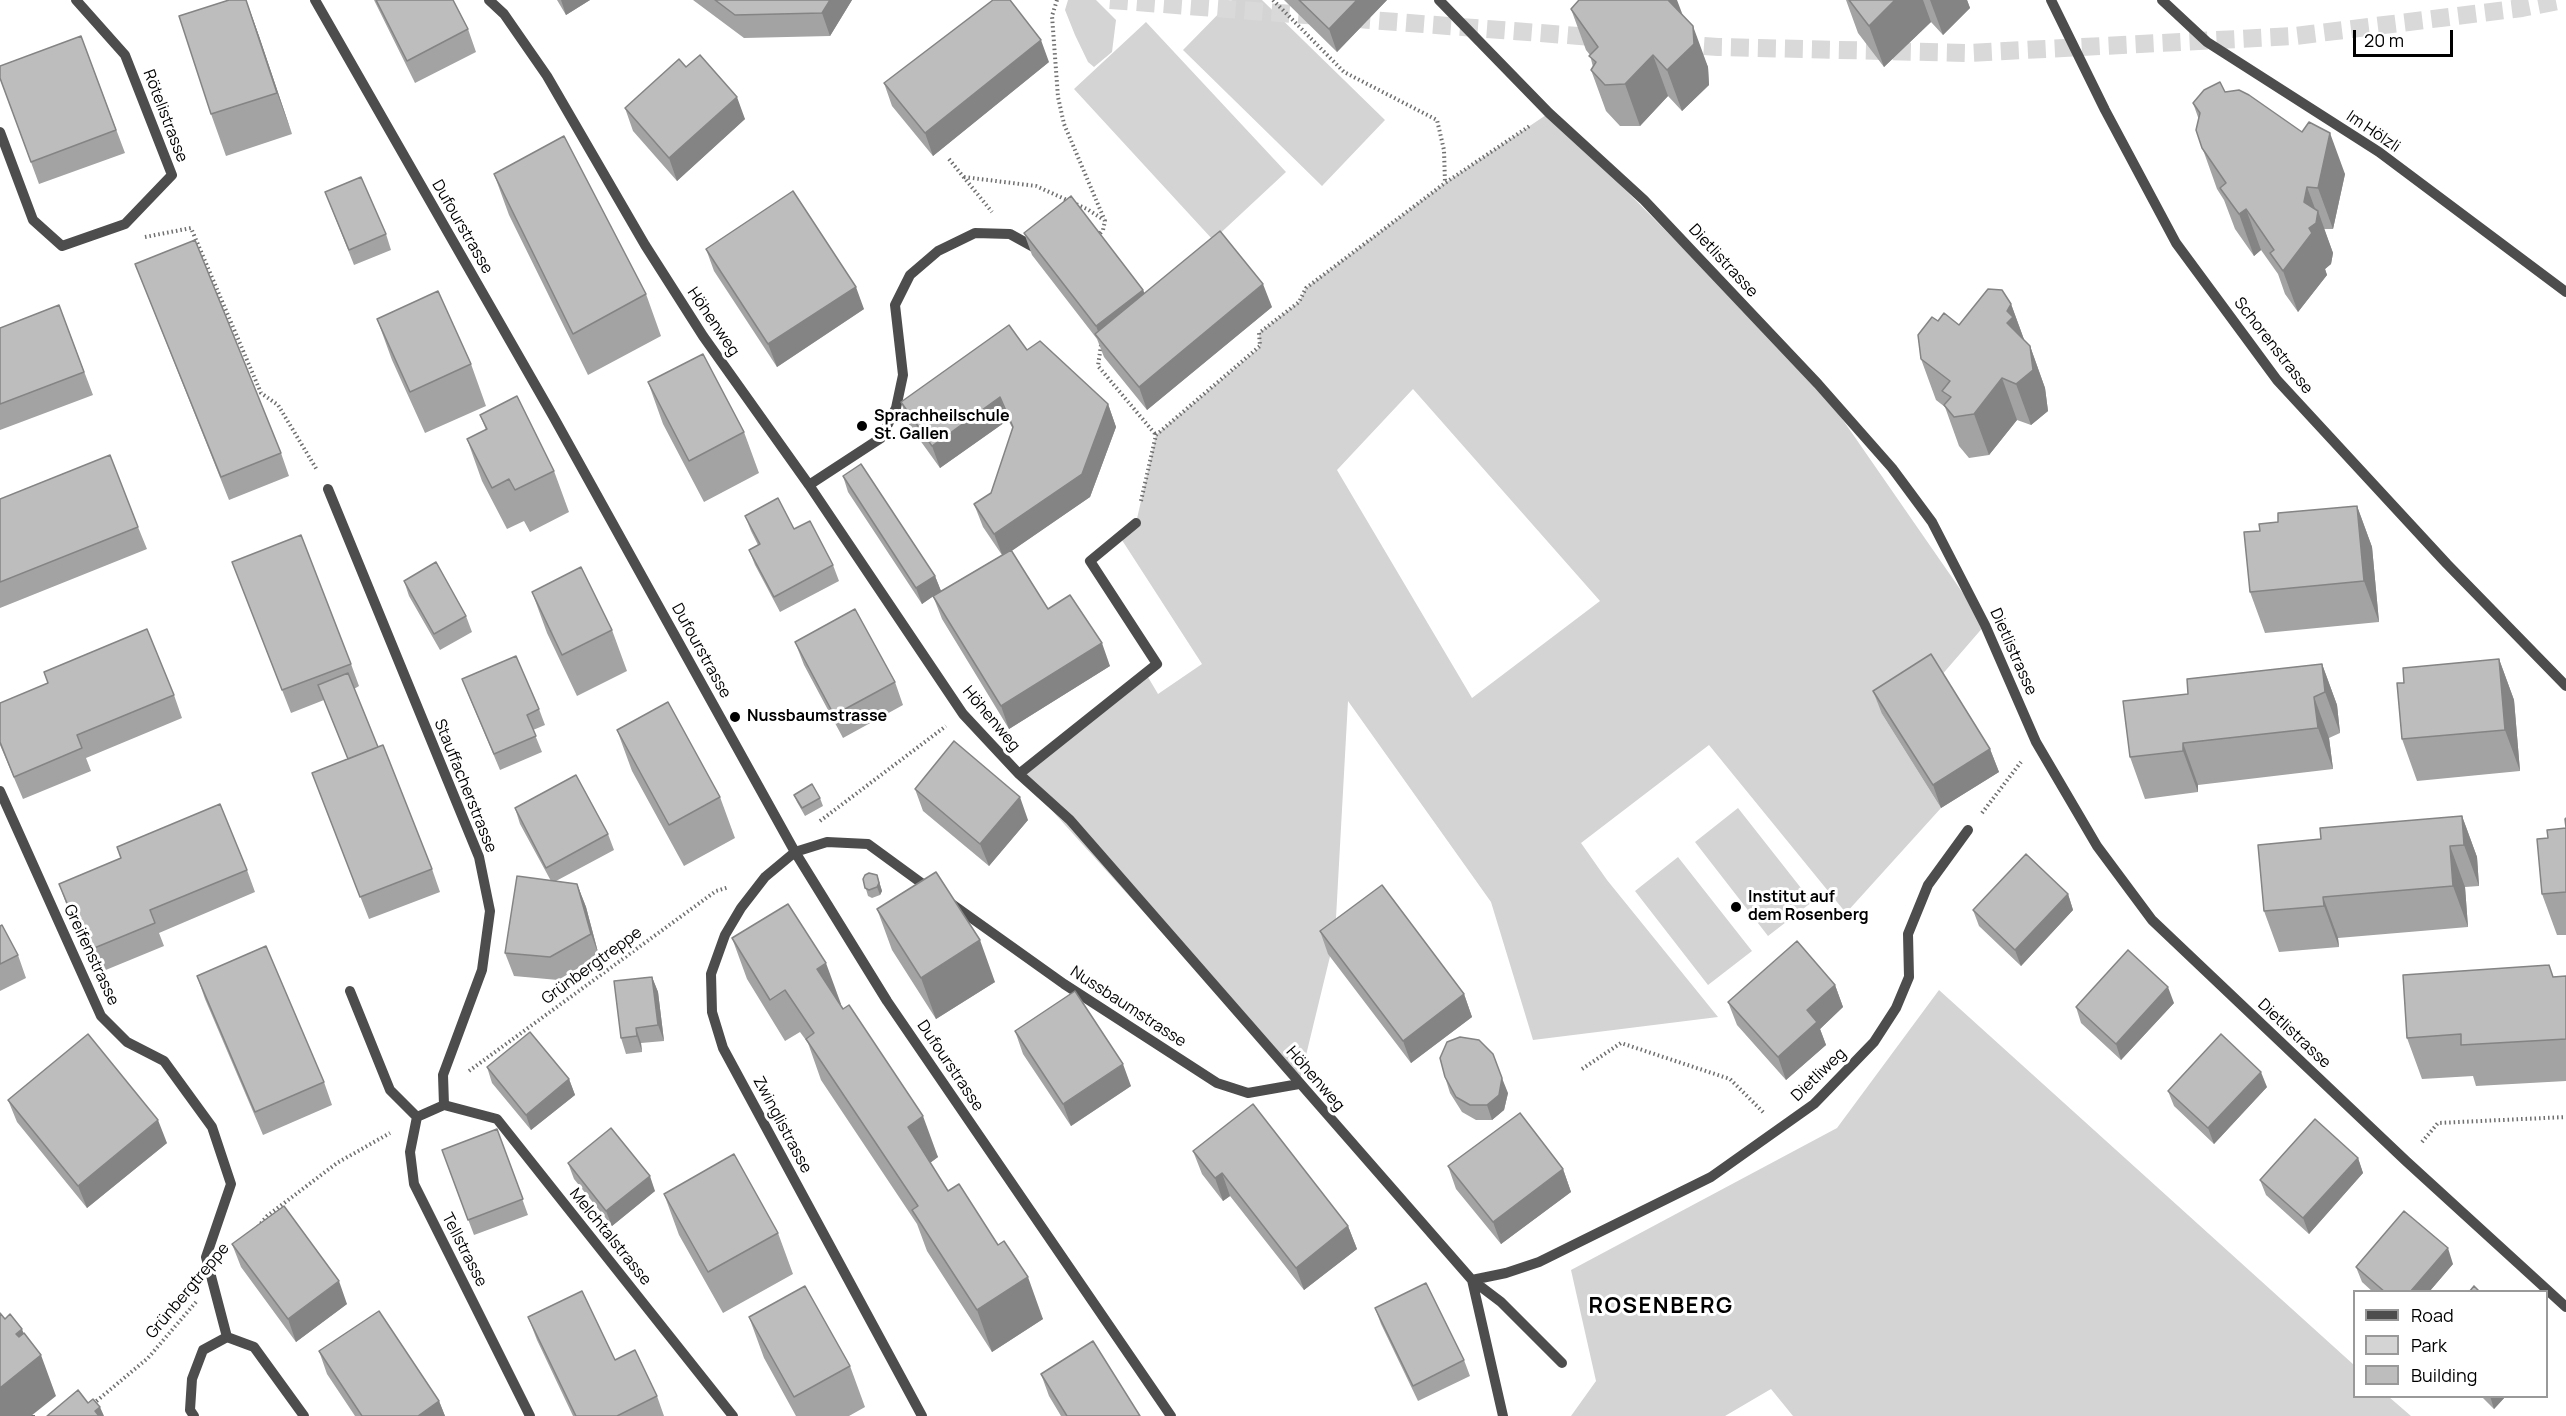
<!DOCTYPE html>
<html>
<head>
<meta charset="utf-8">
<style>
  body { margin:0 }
  #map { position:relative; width:2566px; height:1416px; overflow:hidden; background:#fff; font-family:Manrope,sans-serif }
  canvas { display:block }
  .legend { position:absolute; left:2353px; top:1290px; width:195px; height:108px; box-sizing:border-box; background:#fff; border:2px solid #999; margin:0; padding:8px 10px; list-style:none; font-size:18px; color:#000 }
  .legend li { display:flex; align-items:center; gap:12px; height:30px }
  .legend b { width:30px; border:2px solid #999 }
  .scale { position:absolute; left:2353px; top:30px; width:100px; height:27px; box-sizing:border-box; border:3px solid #000; border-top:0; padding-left:8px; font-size:18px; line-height:21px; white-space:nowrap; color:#000; -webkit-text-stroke:4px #fff; paint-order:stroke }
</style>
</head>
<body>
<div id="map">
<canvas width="2566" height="1416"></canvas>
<ul class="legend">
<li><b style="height:8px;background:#4d4d4d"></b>Road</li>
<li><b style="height:16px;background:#d4d4d4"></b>Park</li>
<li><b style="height:16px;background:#bdbdbd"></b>Building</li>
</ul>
<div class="scale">20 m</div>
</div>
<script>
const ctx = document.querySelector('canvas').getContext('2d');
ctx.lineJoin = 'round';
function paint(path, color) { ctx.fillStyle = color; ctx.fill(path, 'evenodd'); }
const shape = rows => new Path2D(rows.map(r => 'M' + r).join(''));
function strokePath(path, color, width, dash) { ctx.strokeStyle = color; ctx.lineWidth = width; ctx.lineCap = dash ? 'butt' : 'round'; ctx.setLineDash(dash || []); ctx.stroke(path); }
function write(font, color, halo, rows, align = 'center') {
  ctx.font = font + ' Manrope,sans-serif'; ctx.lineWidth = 6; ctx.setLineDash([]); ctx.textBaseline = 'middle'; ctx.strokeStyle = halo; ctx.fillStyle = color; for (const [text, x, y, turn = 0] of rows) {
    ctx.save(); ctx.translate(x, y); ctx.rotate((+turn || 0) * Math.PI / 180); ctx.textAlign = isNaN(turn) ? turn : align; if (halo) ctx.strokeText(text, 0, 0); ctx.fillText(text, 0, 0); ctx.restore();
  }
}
paint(shape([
  [1068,0,1096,0,1116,20,1112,52,1094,67,1088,62,1075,35,1065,10],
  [1232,0,1262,0,1385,120,1322,186,1183,50],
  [1146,22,1286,172,1213,240,1074,89],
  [1549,113,1818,384,1985,625,1940,677,1882,714,1941,808,1846,913,1709,745,1581,843,1607,880,1718,1017,1533,1040,1491,902,1348,701,1335,936,1299,1084,1019,774,1145,672,1158,694,1202,664,1120,537,1136,523,1156,435,1260,347,1259,333,1299,302,1306,288,1445,183],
  [1413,389,1600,601,1472,698,1337,470],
  [1738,808,1812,902,1768,936,1695,842],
  [1678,857,1752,951,1708,985,1635,891],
  [1939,990,2354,1365,2354,1396,2389,1397,2411,1416,1793,1416,1771,1389,1725,1416,1571,1416,1596,1381,1571,1270,1837,1128]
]), '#d4d4d4');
strokePath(shape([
  [1110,0,1605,38],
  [1677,44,1718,47,1967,53,2295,36,2522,8,2563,0]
]), '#d9d9d9', 18, [18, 9]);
strokePath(shape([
  [1057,0,1052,16,1058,97,1064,124,1105,221,1103,230,1097,237],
  [1273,0,1344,72,1437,120,1444,150,1445,183],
  [949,159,992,212],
  [964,177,1036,186,1087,209,1104,220],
  [145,237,191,228,261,393,278,405,317,470],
  [1101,345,1098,366,1156,435],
  [1141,501,1156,435,1260,346,1259,333,1299,302,1306,288,1445,183,1531,125],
  [1982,813,2021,762],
  [820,821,946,726],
  [1582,1069,1621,1043,1730,1079,1764,1113],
  [469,1071,716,891,729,887],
  [2422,1142,2438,1123,2566,1117],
  [258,1227,267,1216,337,1163,390,1133],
  [93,1404,148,1358,196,1302],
  [33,1415,33,1416]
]), '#6f6f6f', 4, [1.5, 3]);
strokePath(shape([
  [315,0,553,416,795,852,887,1001,1171,1416],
  [489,0,504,14,547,76,645,245,703,336,809,485,963,714,1019,774,1070,820,1472,1280,1503,1416],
  [1439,0,1549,113,1644,200,1818,384,1892,468,1932,522,1985,625,2036,742,2097,846,2152,920,2406,1161,2566,1307],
  [2051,0,2105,110,2176,243,2277,380,2447,564,2566,686],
  [2162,0,2207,42,2379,152,2566,292],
  [0,132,33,220,62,246,125,224,172,175,125,55,76,0],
  [809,485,881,438,896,408,903,375,895,305,910,275,938,251,975,233,1010,234,1039,250],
  [328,489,479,857,490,911,482,970,443,1075,444,1105],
  [1019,774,1157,664,1090,561,1136,523],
  [0,791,101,1016,127,1042,164,1061,212,1127,231,1184,206,1257,227,1337],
  [949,902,1064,984,1217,1083,1248,1093,1299,1084],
  [350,991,390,1090,417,1117],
  [444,1105,497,1119,733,1416],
  [444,1105,417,1117,410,1152,414,1184,530,1416],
  [1472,1280,1506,1273,1539,1262,1711,1177,1814,1104,1874,1042,1896,1008,1909,977,1908,934,1928,885,1968,830],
  [1472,1280,1501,1302,1562,1363],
  [194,1416,190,1410,192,1379,203,1350,227,1337,254,1347,304,1416],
  [922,1416,723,1048,712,1012,711,974,725,935,741,908,765,877,795,852,827,842,868,844,931,890]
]), '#4d4d4d', 10);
paint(shape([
  [246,0,259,36,292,134,226,156,211,114],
  [374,0,453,0,468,29,476,52,415,83],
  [557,0,590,0,566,15],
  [693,0,852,0,830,36,744,38],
  [1284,0,1387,0,1337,52],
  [1846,0,1967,0,1970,8,1943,35,1931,22,1884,67,1858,33],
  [1571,9,1683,16,1708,67,1709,85,1682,111,1668,96,1640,126,1620,126,1606,111,1591,70,1593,67,1590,55,1586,50],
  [81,36,125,153,39,184,0,78],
  [1049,62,933,156,892,106,884,83],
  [686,67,745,119,677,181,633,131,625,108],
  [2225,92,2345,174,2333,229,2324,229,2333,253,2331,264,2325,269,2327,275,2298,312,2285,294,2278,274,2261,250,2254,256,2235,229,2224,200,2217,189,2196,130,2199,120,2193,103],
  [494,174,646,294,661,336,588,375,509,215],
  [325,192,386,234,391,250,354,265],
  [1024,233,1143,290,1145,294,1272,307,1147,410,1104,357,1097,339,1032,255],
  [706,249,864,309,777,367,714,271],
  [135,264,281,453,289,476,229,500],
  [2011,304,2025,342,2030,346,2045,388,2048,411,2031,425,2017,420,1989,455,1969,458,1959,446,1945,407,1936,400,1921,359,1938,321,1959,325],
  [59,305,93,395,0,430,0,328],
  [377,319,471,364,486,406,425,433,392,360],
  [1027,350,1108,404,1116,427,1090,497,1011,551,1048,609,1110,666,1009,729,942,619,933,596,922,604,848,492,843,476,935,576,941,591,1002,555,983,527,974,504,991,493,1013,429,1008,420,940,468,909,425,901,402],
  [648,382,744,432,759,473,704,502,663,424],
  [480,415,554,471,569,512,530,532,524,521,507,529,482,481,467,439,486,430],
  [0,499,138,527,147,549,0,608],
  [2357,506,2372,547,2379,622,2265,633,2250,592,2260,531,2278,522],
  [745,516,794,529,833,565,839,581,780,612,755,565,749,550,758,545,751,531],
  [232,562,351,664,359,686,354,689,378,747,432,869,440,892,369,919,312,773,348,759,324,700,291,713],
  [404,581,466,616,472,632,440,650,409,596],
  [532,592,612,630,627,671,577,696,547,633],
  [795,642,895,682,903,705,843,738,804,665],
  [2499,659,2514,700,2520,771,2417,781,2402,739,2404,683],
  [2322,664,2337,705,2340,733,2329,738,2333,769,2198,785,2198,792,2145,799,2130,757,2188,694],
  [462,679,539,709,545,725,533,730,542,752,500,770,468,694],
  [1873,691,1990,749,1999,772,1941,808,1882,714],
  [174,695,182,718,86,758,91,771,23,799,0,745,0,703],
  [617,730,720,797,735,838,684,866,632,771],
  [915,789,1028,820,989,866,923,811],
  [794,795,820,798,823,806,805,816,797,802],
  [515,808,608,834,614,850,556,881,577,884,586,907,599,956,558,980,514,976,505,953,551,881,520,824],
  [2462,816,2477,857,2479,886,2465,887,2468,927,2338,938,2339,947,2279,952,2264,911,2321,839],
  [2566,818,2566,935,2557,935,2542,894,2548,838,2566,828],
  [247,870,255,892,159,933,164,946,96,974,67,906,59,884],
  [877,875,882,891,880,895,872,898,868,896,863,879],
  [2068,894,2073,910,2021,966,1979,926,1973,910],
  [877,909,995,982,936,1019,892,950],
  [0,926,18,955,26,978,0,991],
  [1320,931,1464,994,1472,1017,1411,1063,1328,954],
  [732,938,841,1004,840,1005,938,1157,930,1163,948,1191,1043,1319,992,1352,927,1251,917,1224,821,1080,808,1043,800,1032,785,1041,747,979],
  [197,976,324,1082,332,1105,263,1135,205,999],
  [2566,976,2566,1081,2476,1086,2473,1076,2422,1079,2407,1038,2553,977],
  [652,977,658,992,664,1041,641,1043,642,1052,626,1054,621,1038],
  [1835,985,1843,1007,1820,1029,1826,1045,1786,1080,1737,1025,1728,1002],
  [2174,1003,2121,1060,2081,1023,2076,1007],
  [1015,1031,1131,1086,1071,1126,1023,1054],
  [487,1067,569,1079,575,1095,531,1130,492,1083],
  [1445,1077,1508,1093,1504,1110,1492,1120,1476,1120,1462,1112,1450,1093],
  [2267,1087,2214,1144,2174,1106,2168,1091],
  [8,1100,167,1143,87,1208,17,1122],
  [497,1129,528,1215,474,1235,442,1150],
  [1193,1151,1348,1226,1357,1249,1304,1290,1230,1196,1223,1201,1202,1174],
  [2358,1158,2363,1173,2309,1234,2266,1195,2260,1180],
  [568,1163,655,1191,612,1226,574,1179],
  [1448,1166,1563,1169,1571,1192,1501,1244,1456,1189],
  [664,1194,778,1233,793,1274,723,1313,679,1235],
  [232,1244,347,1304,296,1342,241,1267],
  [2453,1264,2429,1292,2373,1292,2362,1282,2356,1267],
  [1375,1308,1464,1360,1470,1376,1418,1401,1381,1324],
  [528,1317,615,1360,657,1396,664,1416,573,1416,537,1340],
  [749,1317,850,1366,865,1407,849,1416,796,1416,764,1358],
  [319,1351,439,1401,445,1416,355,1416,327,1374],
  [1041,1374,1140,1416,1061,1416,1049,1396],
  [2481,1396,2506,1396,2494,1409]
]), '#a3a3a3');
paint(shape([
  [246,0,259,36,292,134,277,93],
  [561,0,590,0,566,15],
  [830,0,852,0,830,36,822,13],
  [1357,0,1387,0,1337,52,1329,29],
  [1665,0,1677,0,1688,29],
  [1895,0,1923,0,1931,22,1884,67,1869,26],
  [1930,0,1967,0,1970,8,1943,35],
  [1693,26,1708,67,1709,85,1682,111,1667,70],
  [1041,40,1049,62,933,156,925,133],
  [1653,55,1668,96,1640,126,1625,84],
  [737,97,745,119,677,181,669,158],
  [2330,133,2345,174,2333,229,2318,188],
  [2307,187,2317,214,2318,211,2333,253,2331,264,2325,269,2327,275,2298,312,2283,271,2304,202],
  [2246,209,2261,250,2254,256,2239,214],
  [1263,284,1272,307,1147,410,1139,387],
  [856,287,864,309,777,367,768,344],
  [1143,290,1152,313,1103,344,1096,326],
  [2011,304,2026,345,2007,323,2007,311],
  [2030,346,2045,388,2048,411,2031,425,2016,384],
  [2002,378,2017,420,1989,455,1974,414],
  [1000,397,1008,420,940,468,932,446],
  [1108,404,1116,427,1090,497,1003,557,994,534],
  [2357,506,2372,547,2379,622,2364,581],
  [935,576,941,591,922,604,916,588],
  [1102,643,1110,666,1009,729,1001,706],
  [2499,659,2514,700,2520,771,2505,730],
  [2322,664,2337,705,2340,733,2325,692],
  [2314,697,2329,738,2333,769,2318,728],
  [2183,743,2198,785,2198,792,2183,751],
  [1990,749,1999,772,1941,808,1933,785],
  [1020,797,1028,820,989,866,980,844],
  [2462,816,2477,857,2479,886,2464,845],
  [2450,846,2465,887,2468,927,2453,886],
  [877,875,882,891,880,895,877,887],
  [577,884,586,907,599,956,591,934],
  [2068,894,2073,910,2021,966,2015,950],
  [2323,897,2338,938,2339,947,2324,906],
  [980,940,995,982,936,1019,921,978],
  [826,963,841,1004,832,1010,817,969],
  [652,977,658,992,664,1041,658,1025],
  [1835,985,1843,1007,1820,1029,1826,1045,1786,1080,1778,1057,1807,1010],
  [2168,987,2174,1003,2121,1060,2116,1044],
  [1464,994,1472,1017,1411,1063,1403,1041],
  [636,1028,641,1043,642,1052,637,1036],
  [1123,1064,1131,1086,1071,1126,1063,1104],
  [2261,1072,2267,1087,2214,1144,2208,1128],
  [1502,1078,1508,1093,1504,1110,1492,1120,1487,1105],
  [569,1079,575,1095,531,1130,526,1115],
  [923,1116,938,1157,923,1168,908,1127],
  [158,1120,167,1143,87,1208,78,1186],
  [2358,1158,2363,1173,2309,1234,2303,1218],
  [1563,1169,1571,1192,1501,1244,1493,1222],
  [1222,1173,1230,1196,1223,1201,1215,1178],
  [650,1176,655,1191,612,1226,606,1211],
  [1348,1226,1357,1249,1304,1290,1296,1268],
  [2448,1248,2453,1264,2429,1292,2410,1292],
  [1028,1277,1043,1319,992,1352,977,1310],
  [339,1281,347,1304,296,1342,288,1319],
  [22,1329,34,1360,41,1355,56,1396,31,1416,0,1416,0,1388,16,1334],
  [2490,1396,2506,1396,2494,1409],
  [439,1401,445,1416,418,1416],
  [100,1407,104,1416,97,1416,95,1411]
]), '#848484');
const building = shape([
  [229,0,246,0,277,93,211,114,179,16,229,0],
  [376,0,453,0,468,29,407,61,376,0],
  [715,0,830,0,822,13,735,15,715,0],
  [993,0,1010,0,1041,40,925,133,884,83,993,0],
  [1299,0,1357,0,1329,29,1299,0],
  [1579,0,1668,0,1693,26,1694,44,1667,70,1653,55,1625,84,1605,85,1591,70,1596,62,1589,56,1598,47,1571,9,1579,0],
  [1849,0,1895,0,1869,26,1849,0],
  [81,36,116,130,31,162,0,78,0,66,81,36],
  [700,55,737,97,669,158,625,108,679,59,686,67,700,55],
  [2220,82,2225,92,2239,90,2249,95,2302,132,2309,122,2330,133,2318,188,2307,187,2304,202,2318,211,2316,223,2309,228,2312,233,2283,271,2270,253,2274,250,2246,209,2239,214,2220,188,2226,183,2202,148,2196,130,2200,113,2193,103,2204,90,2220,82],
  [564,136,646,294,573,334,494,174,564,136],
  [361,177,386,234,349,250,325,192,361,177],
  [793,191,856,287,768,344,706,249,793,191],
  [1071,196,1143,290,1096,326,1024,233,1071,196],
  [1220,231,1263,284,1139,387,1095,334,1220,231],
  [195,240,281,453,221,477,135,264,195,240],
  [1988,289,2002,290,2011,304,2007,311,2013,317,2007,323,2030,346,2033,370,2016,384,2002,378,1974,414,1954,417,1944,405,1951,397,1942,391,1950,381,1921,359,1918,335,1932,317,1938,321,1944,313,1959,325,1988,289],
  [438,291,471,364,410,392,377,319,438,291],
  [59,305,84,372,0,404,0,328,59,305],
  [1009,325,1027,350,1040,341,1108,404,1082,474,994,534,974,504,991,493,1013,427,1000,397,932,446,901,402,1009,325],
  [703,354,744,432,689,461,648,382,703,354],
  [517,396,554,471,515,490,509,479,492,488,467,439,487,429,480,415,517,396],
  [110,455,138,527,0,582,0,499,110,455],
  [861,464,935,576,916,588,843,476,861,464],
  [778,498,794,529,810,521,833,565,774,597,749,550,760,544,745,516,778,498],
  [2357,506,2364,581,2250,592,2244,532,2260,531,2259,524,2278,522,2278,513,2357,506],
  [301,535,351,664,282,690,232,562,301,535],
  [1011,550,1048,609,1070,595,1102,643,1001,706,933,596,1011,550],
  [436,562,466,616,434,634,404,581,436,562],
  [581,567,612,630,562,655,532,592,581,567],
  [855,609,895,682,834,715,795,642,855,609],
  [147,629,174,695,77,735,82,748,14,777,0,742,0,703,48,683,44,672,147,629],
  [1931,654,1990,749,1933,785,1873,691,1931,654],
  [516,656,539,709,527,715,536,736,494,754,462,679,516,656],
  [2499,659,2505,730,2402,739,2397,683,2404,683,2403,668,2499,659],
  [2322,664,2325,692,2314,697,2318,728,2183,743,2183,751,2130,757,2123,701,2188,694,2187,679,2322,664],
  [348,673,378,747,348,759,318,685,348,673],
  [668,702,720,797,669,825,617,730,668,702],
  [954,741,1020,797,980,844,915,789,954,741],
  [383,745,432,869,360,897,312,773,383,745],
  [576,775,608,834,546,868,515,808,576,775],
  [812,784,820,798,802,808,794,795,812,784],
  [220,804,247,870,150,910,155,923,87,951,59,884,121,858,117,847,220,804],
  [2462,816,2464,845,2450,846,2453,886,2323,897,2324,906,2264,911,2258,845,2321,839,2320,828,2462,816],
  [2566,818,2566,892,2542,894,2537,839,2548,838,2547,830,2566,828,2565,819,2566,818],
  [2026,854,2068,894,2015,950,1973,910,2026,854],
  [936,872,980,940,921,978,877,909,936,872],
  [869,873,877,875,879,883,877,887,869,890,865,888,863,879,865,875,869,873],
  [517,876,577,884,591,934,550,957,505,953,517,876],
  [1382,885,1464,994,1403,1041,1320,931,1382,885],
  [788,904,826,963,817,969,843,1009,849,1005,923,1116,908,1127,948,1191,959,1184,998,1245,1004,1241,1028,1277,977,1310,912,1210,918,1206,806,1039,814,1033,785,990,770,1000,732,938,788,904],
  [2,925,18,955,0,964,0,926,2,925],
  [1797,941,1835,985,1807,1010,1817,1022,1778,1057,1728,1002,1797,941],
  [266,946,324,1082,255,1112,197,976,266,946],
  [2128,950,2168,987,2116,1044,2076,1007,2128,950],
  [2549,965,2553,977,2566,976,2566,1039,2461,1045,2461,1034,2407,1038,2403,975,2549,965],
  [652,977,658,1025,636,1028,637,1036,621,1038,614,981,652,977],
  [1075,991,1123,1064,1063,1104,1015,1031,1075,991],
  [530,1032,569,1079,526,1115,487,1067,530,1032],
  [88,1034,158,1120,78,1186,8,1100,88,1034],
  [2221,1034,2261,1072,2208,1128,2168,1091,2221,1034],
  [1460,1037,1479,1040,1493,1054,1502,1078,1499,1095,1487,1105,1470,1105,1456,1097,1445,1077,1440,1058,1447,1042,1460,1037],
  [1253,1104,1348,1226,1296,1268,1222,1173,1215,1178,1193,1151,1253,1104],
  [1520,1113,1563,1169,1493,1222,1448,1166,1520,1113],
  [2315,1119,2358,1158,2303,1218,2260,1180,2315,1119],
  [611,1128,650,1176,606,1211,568,1163,611,1128],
  [497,1129,523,1199,468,1220,442,1150,497,1129],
  [734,1154,778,1233,708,1272,664,1194,734,1154],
  [284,1206,339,1281,288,1319,232,1244,284,1206],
  [2404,1211,2448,1248,2410,1292,2385,1292,2356,1267,2404,1211],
  [1426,1283,1464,1360,1413,1386,1375,1308,1426,1283],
  [805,1286,850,1366,794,1397,749,1317,805,1286],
  [2474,1286,2480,1292,2469,1292,2474,1286],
  [582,1291,615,1360,635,1350,657,1396,617,1416,576,1416,528,1317,582,1291],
  [379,1311,439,1401,418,1416,362,1416,319,1351,379,1311],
  [0,1313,5,1319,10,1314,22,1329,16,1334,19,1337,24,1333,41,1355,0,1388,0,1313],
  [1093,1341,1140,1416,1067,1416,1041,1374,1093,1341],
  [78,1390,88,1403,93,1399,100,1407,95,1411,99,1416,47,1416,78,1390]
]);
paint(building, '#bdbdbd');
strokePath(building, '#848484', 1.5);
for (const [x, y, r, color] of [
  [862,426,6,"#000"],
  [735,717,6,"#000"],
  [1736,907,6,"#000"]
]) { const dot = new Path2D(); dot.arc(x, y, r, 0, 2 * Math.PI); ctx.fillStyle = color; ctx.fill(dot); strokePath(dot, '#fff', 2); }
write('16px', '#000', '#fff', [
  ["Rötelistrasse",165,116,69],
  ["Im Hölzli",2373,132,34],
  ["Dufourstrasse",462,227,60],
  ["Dietlistrasse",1723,261,47],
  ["Höhenweg",713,322,56],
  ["Schorenstrasse",2273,346,52],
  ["Dufourstrasse",701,651,61],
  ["Dietlistrasse",2013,652,66],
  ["Höhenweg",991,719,50],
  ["Stauffacherstrasse",465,786,68],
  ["Greifenstrasse",91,955,65],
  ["Grünbergtreppe",592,966,-36],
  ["Nussbaumstrasse",1128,1007,33],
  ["Dietlistrasse",2294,1034,43],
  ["Dufourstrasse",950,1066,56],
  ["Dietliweg",1819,1075,-44],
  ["Höhenweg",1315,1079,49],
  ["Zwinglistrasse",782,1125,62],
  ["Melchtalstrasse",610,1237,51],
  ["Tellstrasse",464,1250,63],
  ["Grünbergtreppe",188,1291,-50]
]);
write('bold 16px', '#000', '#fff', [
  ["Sprachheilschule",874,417],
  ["St. Gallen",874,435],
  ["Nussbaumstrasse",747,717],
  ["Institut auf",1748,898],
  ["dem Rosenberg",1748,916]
], 'left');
ctx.letterSpacing = '1.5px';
write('bold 22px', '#000', '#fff', [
  ["ROSENBERG",1661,1307]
]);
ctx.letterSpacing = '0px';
</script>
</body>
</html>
